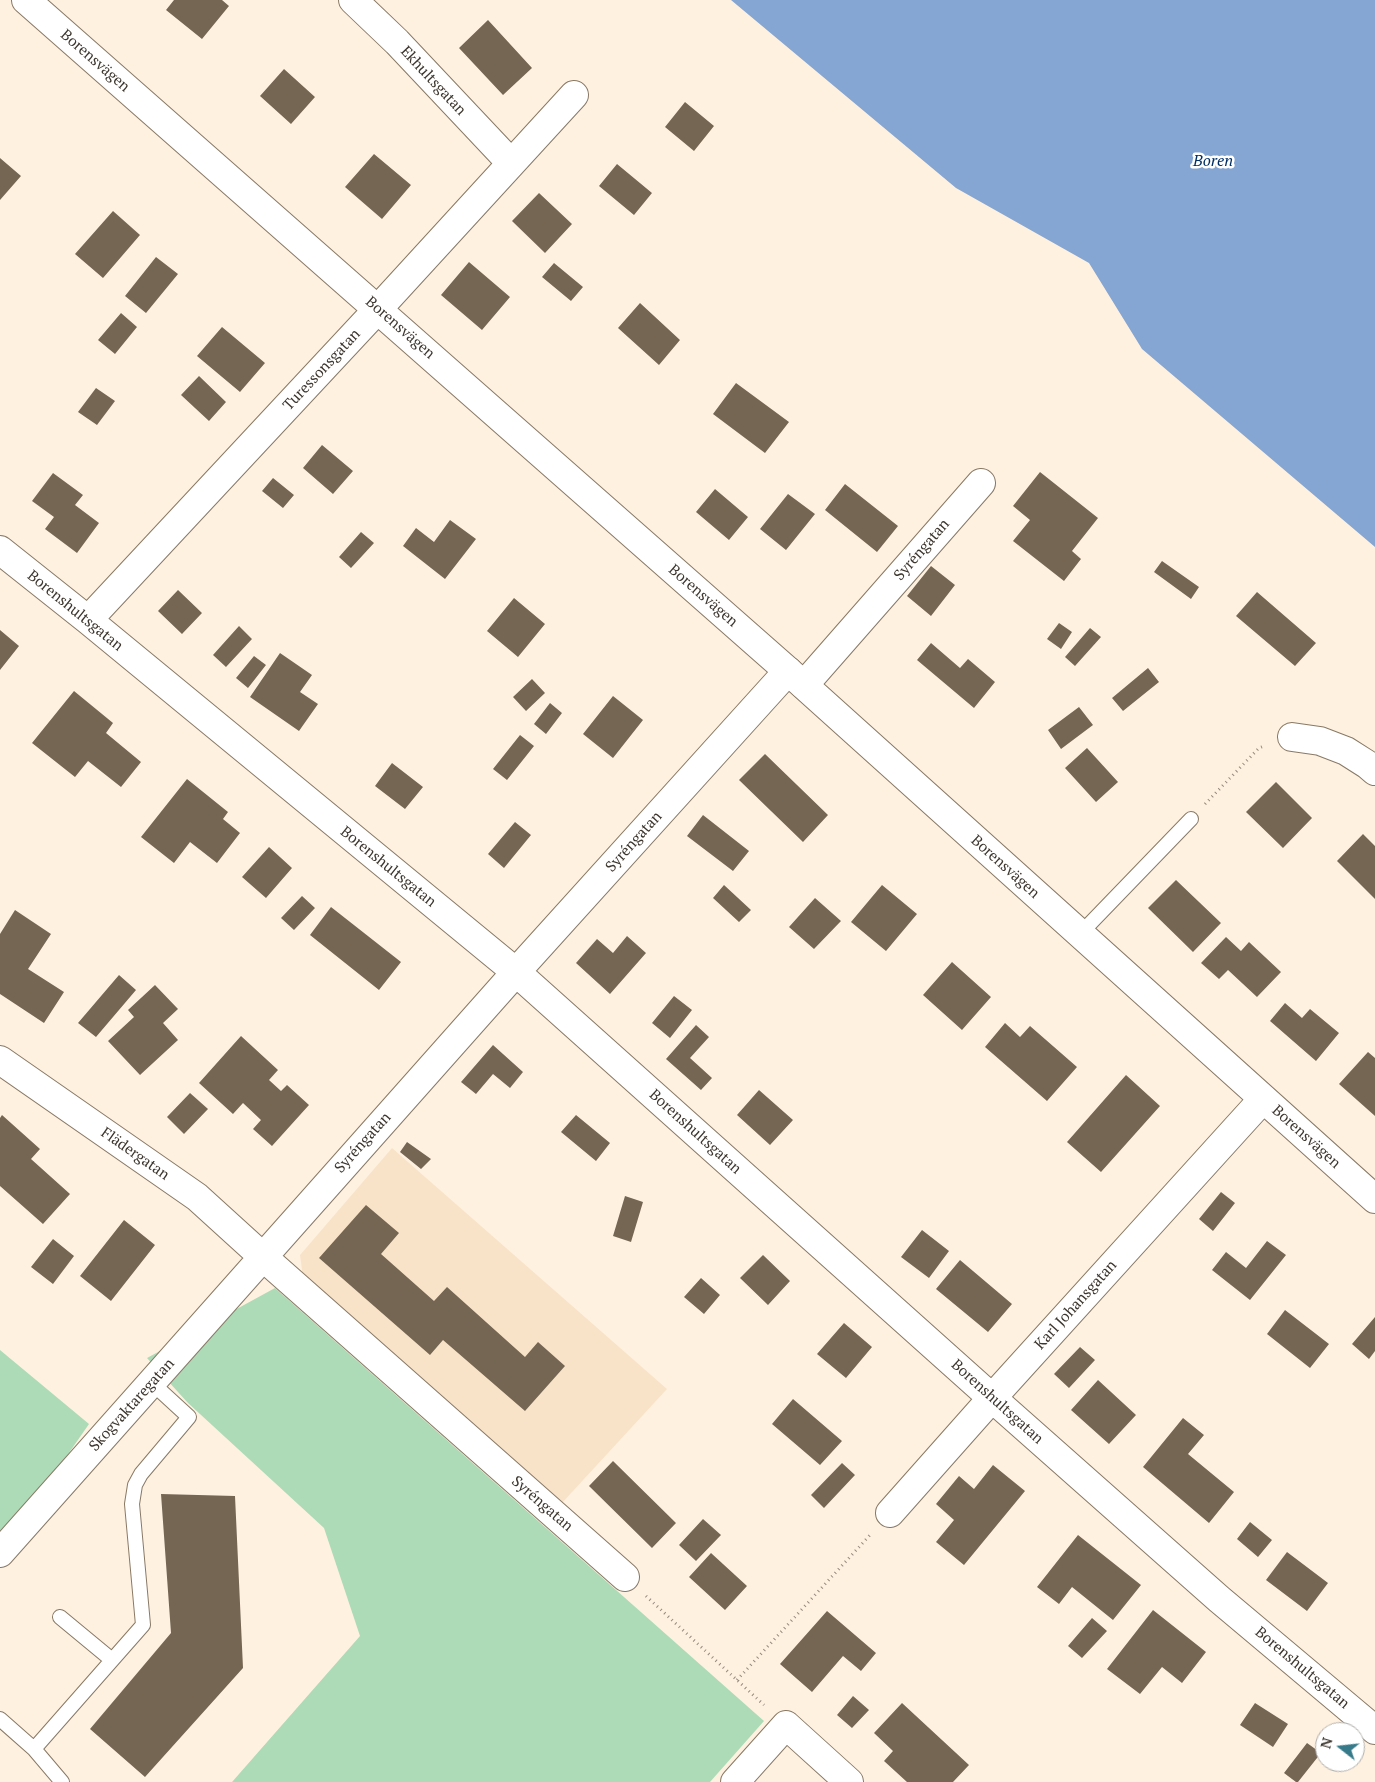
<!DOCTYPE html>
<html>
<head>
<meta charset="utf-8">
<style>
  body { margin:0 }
  #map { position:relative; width:1375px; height:1782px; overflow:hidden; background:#fff1e0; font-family:"PT Serif",serif }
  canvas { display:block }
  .north { position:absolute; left:1315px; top:1722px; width:50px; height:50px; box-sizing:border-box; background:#fff; border:1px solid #b1afab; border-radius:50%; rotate:286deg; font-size:14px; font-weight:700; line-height:20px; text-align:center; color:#3d362e }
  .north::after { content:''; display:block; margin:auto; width:18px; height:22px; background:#377a8a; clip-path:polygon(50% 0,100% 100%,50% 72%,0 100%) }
</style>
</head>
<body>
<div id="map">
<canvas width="1375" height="1782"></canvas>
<div class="north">N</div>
</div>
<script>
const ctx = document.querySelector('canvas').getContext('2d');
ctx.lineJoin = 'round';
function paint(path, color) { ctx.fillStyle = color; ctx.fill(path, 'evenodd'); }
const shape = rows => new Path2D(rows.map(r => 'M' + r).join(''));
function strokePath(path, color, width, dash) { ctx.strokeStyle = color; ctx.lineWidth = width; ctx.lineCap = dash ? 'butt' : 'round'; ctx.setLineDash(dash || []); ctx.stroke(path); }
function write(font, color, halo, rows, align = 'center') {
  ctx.font = font + ' "PT Serif",serif'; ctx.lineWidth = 5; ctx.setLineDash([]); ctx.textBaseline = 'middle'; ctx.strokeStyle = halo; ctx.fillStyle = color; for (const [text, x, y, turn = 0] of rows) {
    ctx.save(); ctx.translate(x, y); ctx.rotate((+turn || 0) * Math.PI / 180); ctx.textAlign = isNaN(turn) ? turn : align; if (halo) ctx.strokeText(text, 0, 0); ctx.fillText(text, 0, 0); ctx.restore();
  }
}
paint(shape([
  [392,1148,667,1389,562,1503,303,1278,300,1255]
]), '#f9e3c8');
paint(shape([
  [275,1288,764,1721,710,1782,232,1782,360,1636,324,1528,188,1403,147,1358],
  [0,1350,89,1424,0,1552]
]), '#addbb8');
paint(shape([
  [731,0,1375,0,1375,547,1142,349,1089,263,956,188]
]), '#85a6d2');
paint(shape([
  [174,0,222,0,229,6,202,39,166,10],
  [488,20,532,68,503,95,459,48],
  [284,69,315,97,291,124,260,96],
  [685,102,714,126,694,151,665,127],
  [374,154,411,185,382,219,345,187],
  [0,158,21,176,0,200],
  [617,164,652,193,634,215,599,186],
  [539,193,572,224,545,253,512,221],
  [113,211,140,235,103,278,75,254],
  [156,257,178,274,146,313,125,296],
  [469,262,510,297,482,330,441,295],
  [554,263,583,287,571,301,542,277],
  [640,303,680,340,659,365,618,328],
  [121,313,137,327,115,354,98,340],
  [222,327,265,363,240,392,197,356],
  [199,376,226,402,209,421,181,395],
  [736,383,789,422,765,453,713,414],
  [96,388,115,401,97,425,78,412],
  [322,445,353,471,333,494,303,468],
  [1040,472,1098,518,1072,551,1081,559,1064,581,1013,541,1030,520,1013,506],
  [53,473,83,495,75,505,99,523,77,553,45,529,54,517,32,501],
  [273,478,294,495,283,508,262,491],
  [845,484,898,526,877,552,825,510],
  [715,489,748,517,729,540,696,512],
  [788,494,815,514,786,550,760,529],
  [450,520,476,539,445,579,403,546,416,528,434,542],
  [361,532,374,543,351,568,339,557],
  [1162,561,1199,587,1191,599,1154,572],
  [931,566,955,585,931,616,907,596],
  [178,590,202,613,182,634,158,611],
  [1257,592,1316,643,1295,666,1236,616],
  [514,598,545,624,518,657,487,631],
  [1059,623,1072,632,1061,649,1047,639],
  [239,626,252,639,226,667,213,655],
  [1090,628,1101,637,1075,666,1065,657],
  [0,630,19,646,0,670],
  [931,643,960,668,968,659,995,682,974,708,917,660],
  [280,653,312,675,300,692,318,704,299,731,250,697],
  [254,656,266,665,248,688,236,678],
  [1148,668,1159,682,1123,711,1112,698],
  [532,679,545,693,526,711,513,697],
  [74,691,113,723,106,733,141,762,121,787,88,761,75,777,32,743],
  [613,696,643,720,613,758,583,734],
  [550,703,562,713,546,734,534,724],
  [1079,707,1093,725,1061,749,1048,730],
  [520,735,534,746,507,780,493,769],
  [1087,748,1118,782,1096,802,1065,768],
  [765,754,828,815,803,842,739,780],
  [392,763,423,787,405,809,375,786],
  [187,779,228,812,223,819,240,833,217,863,190,842,174,863,141,837],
  [1276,782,1312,818,1283,848,1246,812],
  [703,815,749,851,733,871,687,836],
  [515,822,531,835,504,868,488,854],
  [1363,834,1375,846,1375,899,1337,861],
  [269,847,292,868,266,898,242,877],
  [1176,880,1221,923,1193,952,1148,908],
  [724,885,751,910,739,922,713,898],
  [882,885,917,914,886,951,851,922],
  [302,896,315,908,294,930,281,918],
  [815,898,841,921,814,949,789,927],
  [331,907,401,962,379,990,310,935],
  [15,910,51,934,28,969,64,992,44,1023,0,994,0,934],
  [627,936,646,953,610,994,576,963,597,939,613,953],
  [1226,937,1241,951,1249,942,1281,972,1257,997,1228,970,1219,979,1201,963],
  [952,962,991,997,962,1030,923,995],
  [119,975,136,990,96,1037,78,1023],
  [155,985,178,1009,163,1023,178,1040,140,1075,108,1041,134,1017,128,1010],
  [674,996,692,1010,670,1038,652,1023],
  [1285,1003,1302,1018,1310,1009,1339,1033,1316,1061,1270,1021],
  [1005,1023,1020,1037,1030,1026,1077,1067,1047,1101,985,1047],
  [696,1025,709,1037,690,1058,712,1078,701,1090,666,1059],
  [241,1036,278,1070,269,1080,281,1091,287,1085,309,1105,272,1146,253,1129,261,1120,243,1103,233,1114,199,1083],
  [493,1045,523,1072,510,1088,493,1074,476,1094,461,1082],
  [1368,1052,1375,1058,1375,1116,1339,1084],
  [1126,1075,1160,1106,1101,1172,1067,1142],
  [759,1090,793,1120,770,1145,737,1115],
  [190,1093,208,1109,184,1134,167,1117],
  [2,1115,40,1149,31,1159,70,1194,43,1224,0,1186,0,1118],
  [576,1115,610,1143,596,1161,561,1132],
  [407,1142,431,1159,421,1169,400,1152],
  [1221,1192,1235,1203,1213,1231,1199,1219],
  [625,1196,643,1202,631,1242,613,1236],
  [366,1205,399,1233,381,1254,434,1301,447,1287,525,1357,538,1342,565,1366,525,1411,443,1340,430,1355,319,1258],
  [124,1220,155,1245,111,1301,80,1276],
  [922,1230,949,1251,929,1278,901,1257],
  [53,1239,74,1256,53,1284,31,1267],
  [1267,1241,1286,1255,1250,1300,1212,1270,1226,1252,1246,1268],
  [763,1255,790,1281,768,1305,740,1278],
  [960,1260,1012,1304,988,1332,936,1289],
  [701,1278,720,1295,704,1314,684,1297],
  [1285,1310,1329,1344,1310,1368,1267,1334],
  [1375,1317,1375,1351,1369,1359,1352,1344],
  [844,1323,872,1347,846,1378,817,1354],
  [1080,1347,1095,1360,1069,1388,1054,1374],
  [1098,1380,1136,1415,1109,1444,1071,1410],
  [793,1399,842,1441,820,1465,772,1424],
  [1183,1418,1204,1435,1188,1454,1234,1492,1209,1523,1143,1467],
  [613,1461,676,1523,652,1548,589,1486],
  [842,1463,855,1475,824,1508,811,1495],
  [993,1465,1025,1491,964,1565,936,1542,954,1520,936,1504,959,1476,974,1489],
  [161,1494,235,1496,243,1668,145,1777,90,1729,171,1633],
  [703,1519,721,1535,696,1561,679,1545],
  [1250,1522,1272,1540,1258,1557,1237,1539],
  [1078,1535,1141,1585,1113,1620,1072,1587,1059,1604,1037,1587],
  [1287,1552,1328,1583,1307,1611,1266,1580],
  [711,1553,747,1586,725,1610,689,1577],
  [1153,1610,1206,1652,1182,1683,1162,1667,1140,1694,1107,1669],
  [827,1611,876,1653,861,1671,843,1656,812,1692,780,1664],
  [1092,1618,1107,1631,1082,1658,1068,1646],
  [853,1696,869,1710,852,1728,837,1715],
  [902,1703,969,1765,953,1782,907,1782,884,1761,893,1751,874,1733],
  [1255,1703,1288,1724,1273,1747,1240,1725],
  [1307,1743,1321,1753,1298,1782,1296,1782,1284,1773]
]), '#756654');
const service = shape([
  [1080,934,1191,819],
  [60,1617,112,1660],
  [0,1719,34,1749,62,1782],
  [34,1749,143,1625,132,1504,135,1485,141,1474,189,1417,152,1383]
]);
const minor = shape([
  [353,0,397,42,511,163],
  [0,550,88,620,516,972,992,1398,1219,1599,1375,1730],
  [88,620,378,309,574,95],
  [804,685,981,483],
  [1292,737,1320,741,1346,751,1368,765,1375,771],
  [0,1060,197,1197,263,1257,0,1553],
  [890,1513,992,1398,1263,1099],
  [625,1577,263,1257,516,972,788,671],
  [735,1782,786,1725,849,1782]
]);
const tertiary = shape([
  [26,0,788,671,1375,1199]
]);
strokePath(service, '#887966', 16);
strokePath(minor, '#887966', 30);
strokePath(tertiary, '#887966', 30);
strokePath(shape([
  [1205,804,1259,748,1264,746],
  [646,1596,764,1705],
  [737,1680,871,1534]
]), '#958a7e', 3, [1, 4]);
strokePath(service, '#fff', 14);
strokePath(minor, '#fff', 28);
strokePath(tertiary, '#fff', 28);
write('15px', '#3d362e', '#fff', [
  ["Borensvägen",95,61,41],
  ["Ekhultsgatan",433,81,47],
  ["Borensvägen",400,328,41],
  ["Turessonsgatan",322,370,-47],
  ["Syréngatan",922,550,-49],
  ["Borensvägen",703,596,41],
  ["Borenshultsgatan",75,611,39],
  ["Syréngatan",634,842,-48],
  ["Borenshultsgatan",388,867,39],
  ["Borensvägen",1005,867,42],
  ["Borenshultsgatan",695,1132,42],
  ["Borensvägen",1306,1137,42],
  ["Syréngatan",363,1143,-48],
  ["Flädergatan",135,1154,35],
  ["Karl Johansgatan",1076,1305,-48],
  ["Borenshultsgatan",997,1402,42],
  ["Skogvaktaregatan",132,1405,-48],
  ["Syréngatan",542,1504,41],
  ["Borenshultsgatan",1302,1668,40]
]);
write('italic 16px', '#002f64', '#fff', [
  ["Boren",1213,161]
]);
</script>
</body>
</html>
